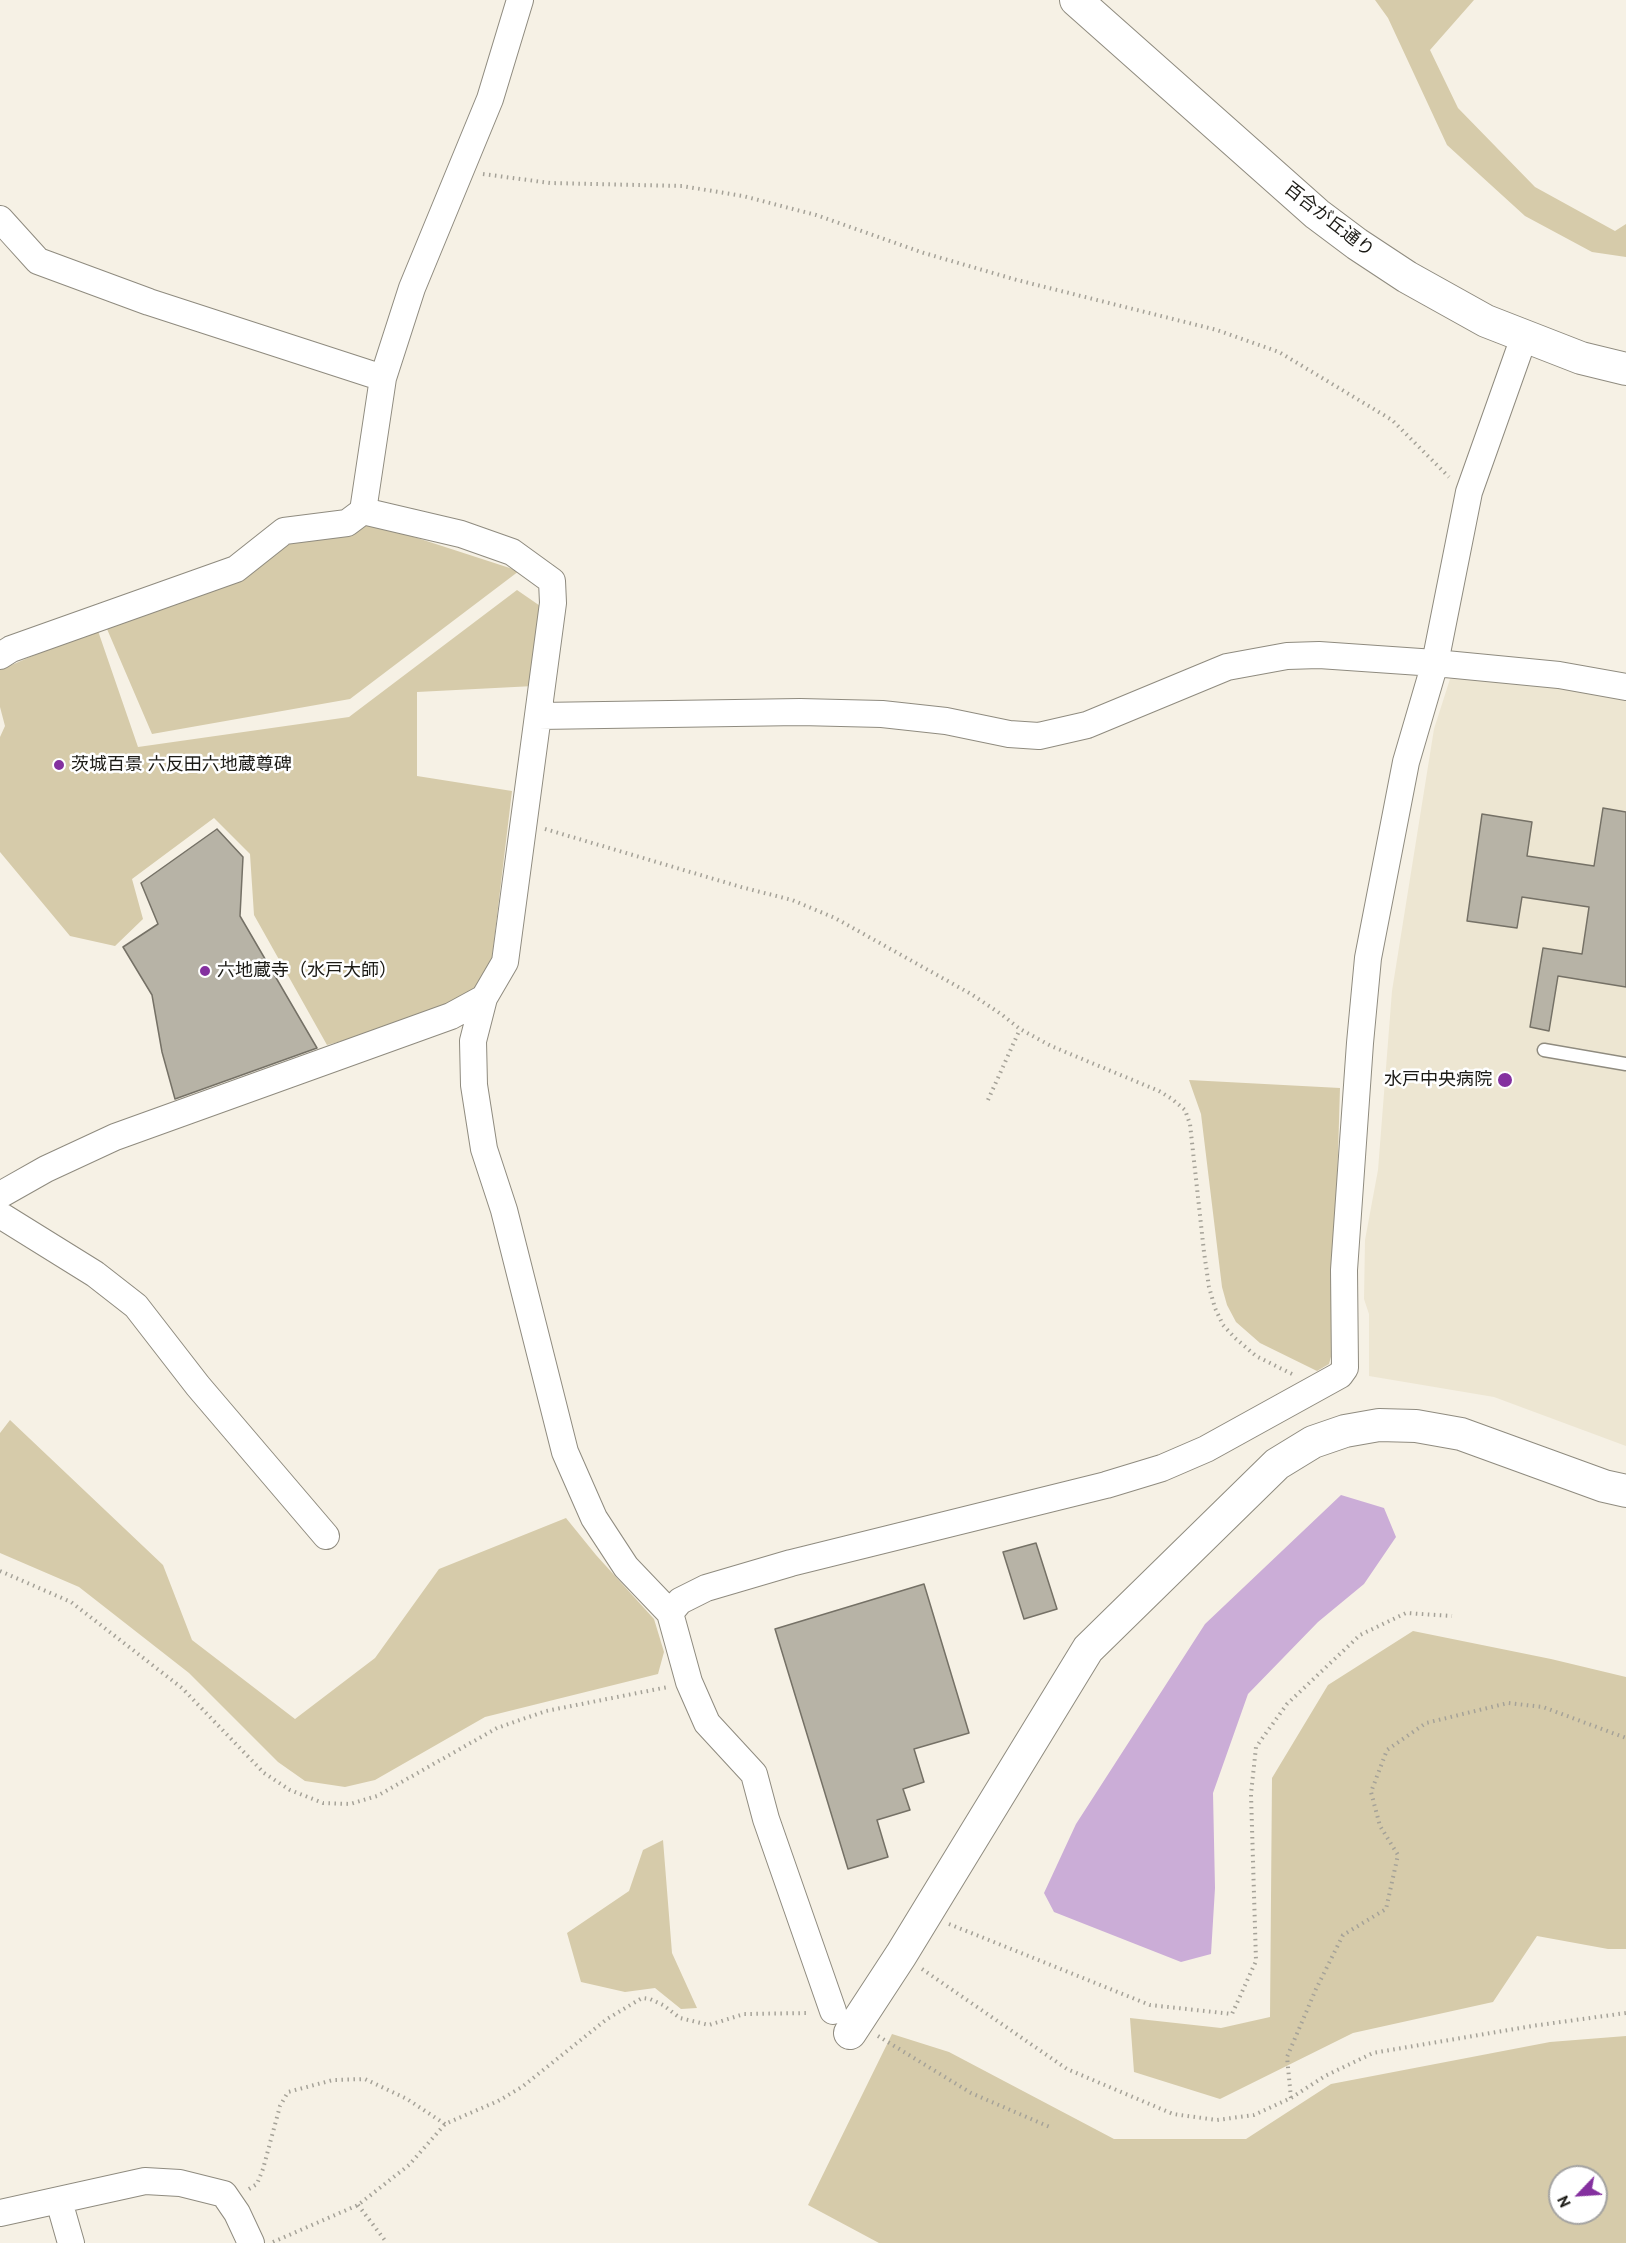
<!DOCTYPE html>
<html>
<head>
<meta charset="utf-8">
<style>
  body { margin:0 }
  #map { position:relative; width:1626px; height:2243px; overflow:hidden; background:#f6f1e5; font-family:"PT Sans",sans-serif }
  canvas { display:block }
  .north { position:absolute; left:1548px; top:2165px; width:60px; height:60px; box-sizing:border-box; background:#fff; border:2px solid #a4a3a1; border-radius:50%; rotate:245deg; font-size:16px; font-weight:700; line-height:24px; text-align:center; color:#1b1a15 }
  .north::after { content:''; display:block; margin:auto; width:21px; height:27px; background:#84309f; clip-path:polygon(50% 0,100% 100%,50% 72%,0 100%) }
</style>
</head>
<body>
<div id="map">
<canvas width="1626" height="2243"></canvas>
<div class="north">N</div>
</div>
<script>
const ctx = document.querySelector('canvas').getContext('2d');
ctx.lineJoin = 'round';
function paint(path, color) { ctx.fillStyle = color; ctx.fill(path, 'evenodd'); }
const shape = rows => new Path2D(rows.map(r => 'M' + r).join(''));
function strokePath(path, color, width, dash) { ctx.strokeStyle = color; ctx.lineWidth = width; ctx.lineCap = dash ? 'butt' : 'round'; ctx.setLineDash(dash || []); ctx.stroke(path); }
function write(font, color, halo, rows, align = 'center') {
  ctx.font = font + ' "PT Sans","Noto Sans JP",sans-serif'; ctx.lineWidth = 5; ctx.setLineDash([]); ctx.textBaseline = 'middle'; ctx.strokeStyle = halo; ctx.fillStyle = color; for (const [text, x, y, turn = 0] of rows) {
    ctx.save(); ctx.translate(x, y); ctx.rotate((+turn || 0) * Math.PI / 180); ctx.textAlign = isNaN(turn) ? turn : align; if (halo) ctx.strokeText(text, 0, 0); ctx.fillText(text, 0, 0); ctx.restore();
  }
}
paint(shape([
  [1450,679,1550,682,1626,695,1626,1446,1494,1397,1369,1376,1369,1314,1364,1299,1365,1240,1378,1170,1392,991,1434,729]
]), '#ede6d2');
paint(shape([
  [1375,0,1474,0,1430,50,1458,108,1535,187,1615,231,1626,224,1626,257,1592,252,1525,216,1447,145,1388,18],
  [365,521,519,571,350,699,152,734,107,629,243,575,284,542],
  [517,590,546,610,534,686,417,692,417,776,512,791,492,958,468,1007,327,1045,254,915,250,854,214,818,132,879,143,919,115,946,70,936,0,852,0,737,5,726,0,707,0,670,97,628,138,747,349,717],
  [1189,1080,1340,1088,1332,1353,1329,1364,1317,1371,1260,1343,1236,1322,1227,1305,1222,1287,1201,1114],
  [10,1420,163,1565,192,1640,295,1719,375,1658,439,1569,566,1518,596,1555,654,1619,664,1652,658,1674,485,1717,375,1780,345,1787,305,1781,278,1762,189,1673,79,1587,0,1553,0,1433],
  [1413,1631,1551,1659,1626,1677,1626,1949,1608,1949,1537,1936,1493,2002,1353,2033,1220,2099,1134,2072,1130,2018,1221,2028,1270,2017,1272,1778,1328,1685],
  [663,1840,672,1953,697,2008,681,2009,655,1988,625,1992,581,1982,567,1933,629,1891,643,1850],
  [892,2034,949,2052,1114,2139,1246,2139,1331,2084,1550,2042,1626,2036,1626,2243,879,2243,808,2205],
  [1560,2177,1596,2177,1596,2213,1560,2213]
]), '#d6cbaa');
paint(shape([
  [1341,1495,1384,1508,1396,1537,1364,1584,1318,1622,1248,1694,1213,1793,1215,1888,1211,1954,1181,1962,1054,1912,1044,1893,1076,1824,1205,1624]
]), '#cbadd7');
const building = shape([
  [1603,808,1626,812,1626,987,1558,976,1549,1031,1530,1027,1543,948,1582,954,1589,907,1522,897,1517,928,1467,921,1482,814,1532,822,1527,856,1594,866,1603,808],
  [217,829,243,857,240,916,317,1048,175,1099,162,1052,152,995,123,947,158,924,141,883,217,829],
  [1036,1543,1057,1609,1024,1619,1003,1552,1036,1543],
  [924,1584,969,1733,914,1749,924,1782,903,1789,910,1810,877,1820,888,1857,848,1869,775,1629,924,1584]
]);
paint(building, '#b7b3a6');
strokePath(building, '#757166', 1.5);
const service = shape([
  [1544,1050,1626,1064]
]);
const minor = shape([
  [0,219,38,261,149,302,383,378],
  [363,511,461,534,512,552,552,581,553,603,505,962,484,998,473,1041,474,1085,484,1149,504,1210,565,1452,594,1518,626,1567,670,1613,689,1682,707,1723,754,1774,766,1819,833,2011],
  [0,656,11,649,236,569,284,531,347,523,363,511,383,378,412,288,490,99,520,0],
  [539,716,800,712,882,714,946,721,1009,734,1039,736,1087,725,1227,667,1287,656,1319,655,1435,663,1559,675,1626,687],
  [0,1195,46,1169,115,1137,451,1016,484,998],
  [0,1215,95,1274,136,1306,198,1386,326,1536],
  [670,1613,680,1601,706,1588,791,1563,1106,1485,1162,1468,1206,1449,1340,1375,1345,1368,1344,1270,1360,1043,1368,958,1406,762,1435,663,1469,492,1524,337],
  [59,2201,71,2243],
  [0,2213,145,2181,180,2183,224,2194,237,2213,251,2243]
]);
const tertiary = shape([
  [1076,0,1317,214,1357,244,1407,277,1486,321,1581,358,1626,369],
  [850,2033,901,1955,1088,1649,1277,1464,1313,1442,1345,1431,1379,1425,1416,1426,1461,1434,1604,1486,1626,1491]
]);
strokePath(service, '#8f8b7f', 15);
strokePath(minor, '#8f8b7f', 28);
strokePath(tertiary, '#8f8b7f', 34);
strokePath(shape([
  [483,174,550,183,682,186,743,196,816,215,924,253,1017,280,1217,330,1279,352,1392,420,1449,477],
  [545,829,741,887,792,900,835,918,971,994,1001,1014,1020,1029,1051,1046,1159,1091,1172,1099,1185,1110,1190,1124,1204,1252,1209,1287,1215,1308,1223,1325,1235,1338,1256,1356,1294,1375],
  [988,1100,1020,1029],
  [0,1571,71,1602,182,1688,264,1773,290,1790,323,1803,350,1804,377,1796,497,1728,546,1711,668,1687],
  [949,1924,1150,2005,1232,2014,1256,1961,1251,1794,1256,1747,1287,1704,1360,1635,1406,1613,1452,1616],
  [922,1969,1067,2069,1173,2114,1217,2120,1254,2115,1291,2098,1325,2076,1373,2053,1532,2026,1626,2013],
  [878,2036,971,2093,1052,2128],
  [1291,2098,1287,2057,1316,1989,1343,1935,1386,1909,1398,1855,1380,1826,1371,1792,1387,1750,1426,1723,1508,1703,1543,1707,1626,1738],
  [249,2189,257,2184,263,2169,280,2106,288,2092,333,2080,365,2079,407,2099,445,2124],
  [358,2205,387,2243],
  [273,2242,358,2205,409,2165,445,2124,498,2101,522,2087,607,2019,642,1998,650,1999,663,2005,680,2018,709,2025,744,2014,809,2013]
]), '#a5a298', 4, [1.5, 4.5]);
strokePath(service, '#fff', 12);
strokePath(minor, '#fff', 26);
strokePath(tertiary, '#fff', 32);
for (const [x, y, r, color] of [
  [59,765,6,"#84309f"],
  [205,971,6,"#84309f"],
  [1505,1080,8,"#84309f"]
]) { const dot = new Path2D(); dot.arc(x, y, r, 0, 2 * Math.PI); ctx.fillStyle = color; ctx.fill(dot); strokePath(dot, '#fff', 2); }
write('18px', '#1b1a15', '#fff', [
  ["百合が丘通り",1329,220,38]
]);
write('18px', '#1b1a15', '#fff', [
  ["茨城百景 六反田六地蔵尊碑",71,765],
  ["六地蔵寺（水戸大師）",217,971],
  ["水戸中央病院",1492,1080,"right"]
], 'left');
</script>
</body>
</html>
